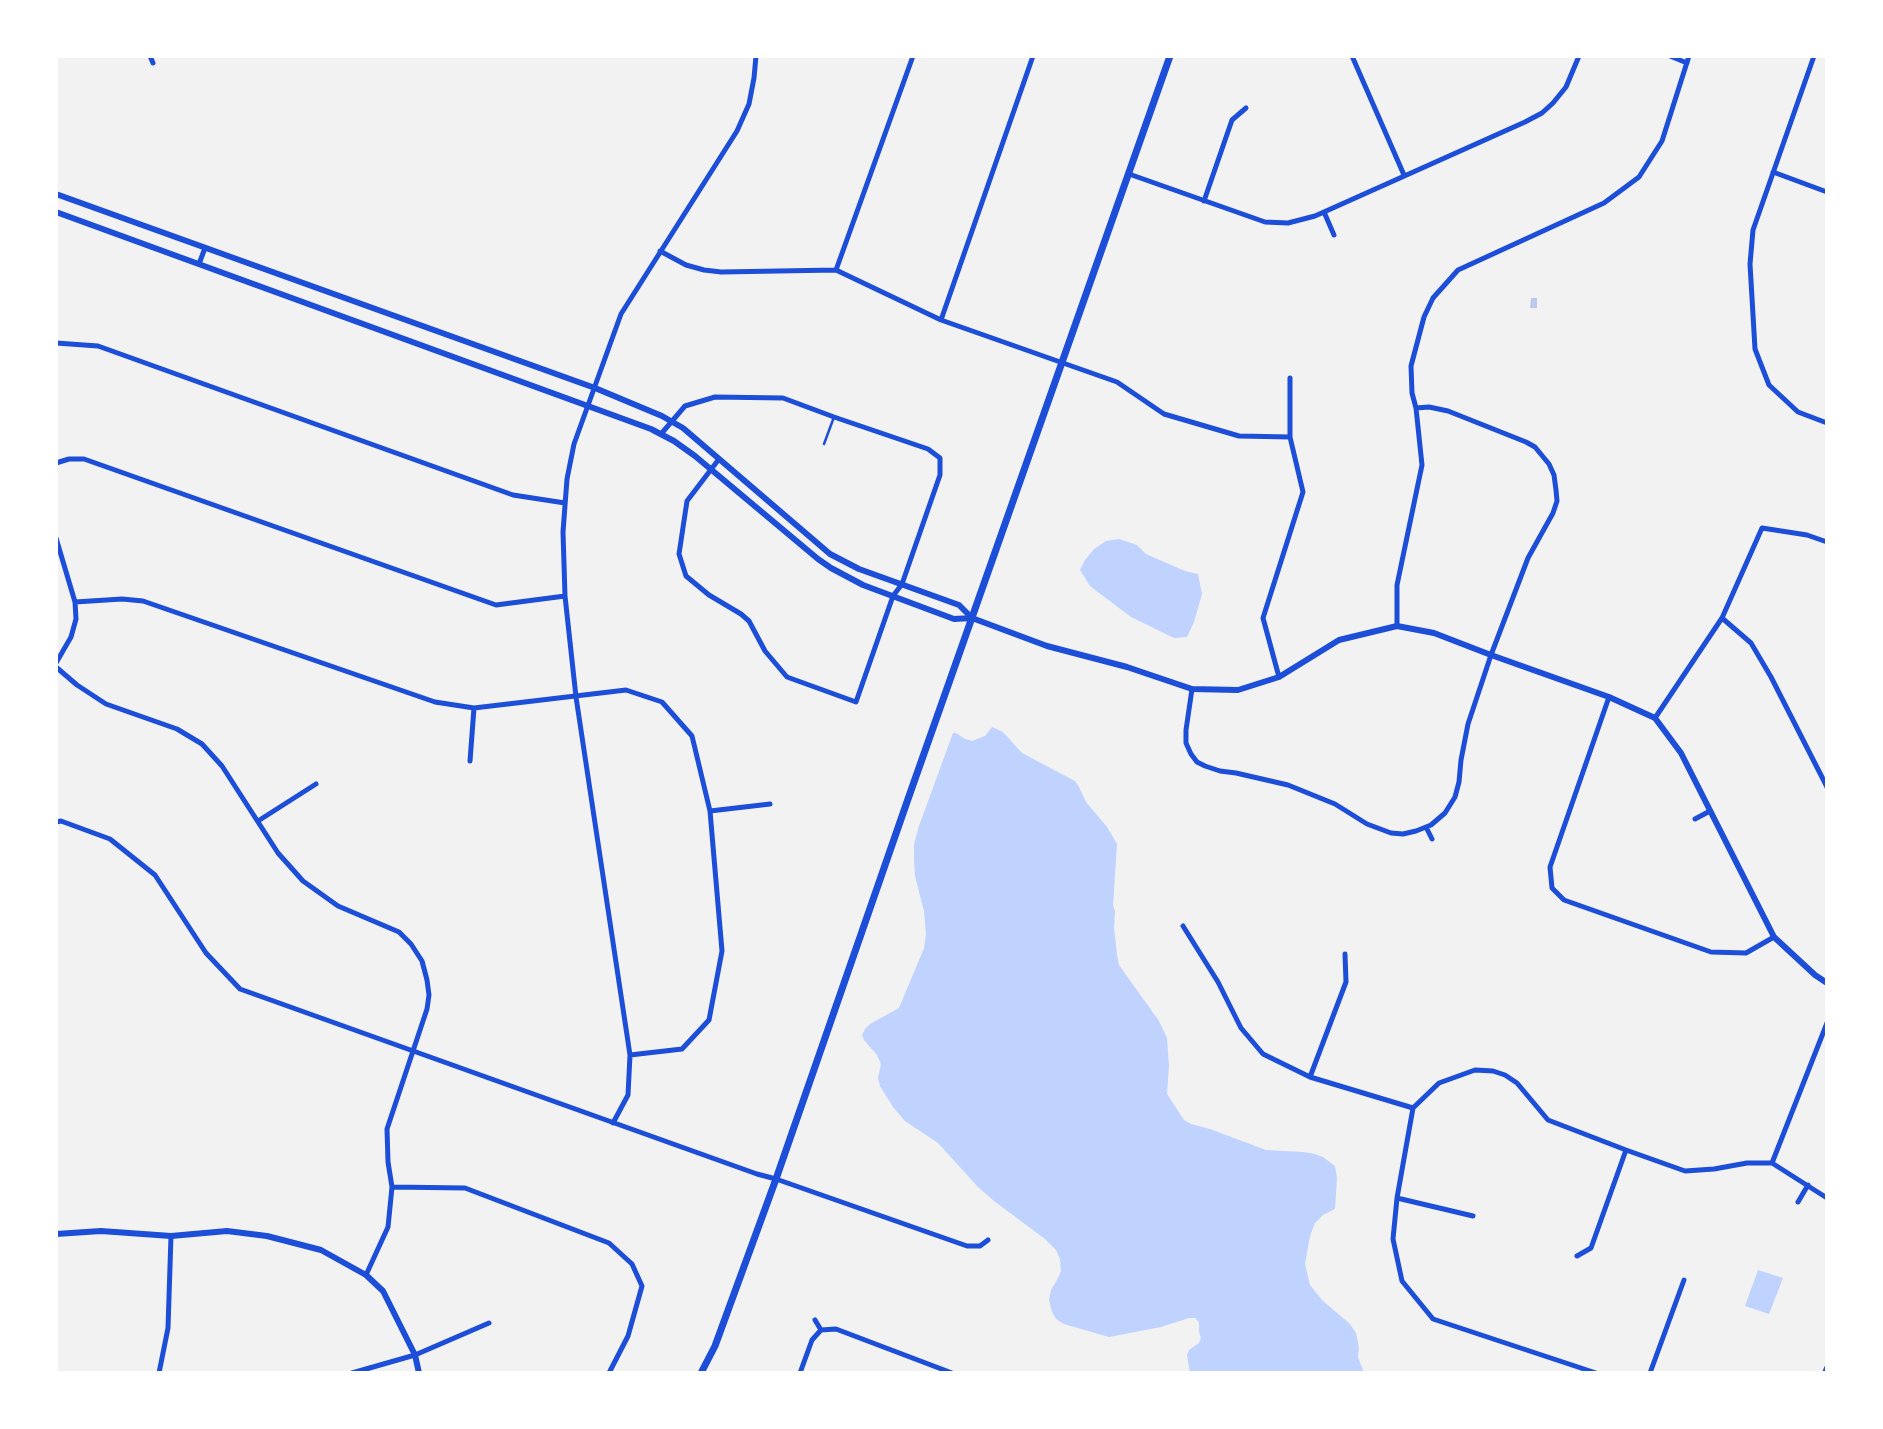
<!DOCTYPE html>
<html>
<head>
<meta charset="utf-8">
<style>
  body { margin:0 }
  #map { position:relative; width:1883px; height:1429px; overflow:hidden; background:#f2f2f2; font-family:Jost,sans-serif }
  canvas { display:block }
  .frame { position:absolute; inset:0; border:58px solid #fff; pointer-events:none }
</style>
</head>
<body>
<div id="map">
<canvas width="1883" height="1429"></canvas>
<div class="frame"></div>
</div>
<script>
const ctx = document.querySelector('canvas').getContext('2d');
ctx.lineJoin = 'round';
function paint(path, color) { ctx.fillStyle = color; ctx.fill(path, 'evenodd'); }
const shape = rows => new Path2D(rows.map(r => 'M' + r).join(''));
function strokePath(path, color, width, dash) { ctx.strokeStyle = color; ctx.lineWidth = width; ctx.lineCap = dash ? 'butt' : 'round'; ctx.setLineDash(dash || []); ctx.stroke(path); }
paint(shape([
  [1119,539,1137,545,1146,554,1185,571,1198,574,1202,594,1194,622,1187,637,1174,638,1131,617,1090,586,1080,570,1085,560,1094,549,1106,541],
  [992,727,1003,732,1022,753,1075,781,1079,787,1086,802,1107,827,1117,844,1113,906,1115,911,1114,928,1117,955,1119,965,1159,1021,1167,1038,1169,1066,1167,1094,1184,1120,1191,1124,1210,1129,1266,1150,1303,1152,1315,1154,1323,1157,1335,1166,1337,1178,1335,1209,1323,1215,1315,1223,1310,1236,1305,1264,1310,1285,1323,1301,1350,1324,1356,1333,1359,1348,1358,1357,1364,1373,1190,1373,1187,1355,1189,1350,1199,1343,1201,1338,1199,1332,1199,1322,1195,1318,1189,1318,1161,1327,1109,1337,1064,1324,1056,1319,1052,1312,1049,1300,1051,1290,1058,1278,1061,1271,1060,1259,1056,1250,1045,1239,994,1201,978,1187,938,1143,905,1121,893,1107,880,1086,878,1078,881,1064,877,1055,864,1040,862,1035,865,1029,870,1024,899,1008,924,948,926,934,924,911,915,876,914,860,914,844,919,826,953,733,956,733,965,739,972,741,985,736],
  [1758,1270,1783,1278,1769,1314,1745,1306]
]), '#bfd3fe');
paint(shape([
  [1531,298,1537,298,1537,308,1530,308]
]), '#bdc9ec');
strokePath(shape([
  [824,444,834,417]
]), '#1d4ed8', 2.5);
strokePath(shape([
  [150,56,153,63],
  [1352,56,1404,175],
  [1670,56,1687,63],
  [1814,56,1753,230,1750,264,1755,349,1769,385,1798,412,1827,423],
  [1773,172,1827,192],
  [1129,174,1265,222,1288,223,1315,216,1525,122,1542,113,1553,103,1566,87,1579,56],
  [1204,201,1232,120,1246,108],
  [1324,212,1334,235],
  [660,251,686,265,704,270,721,272,836,270,941,320,1117,382,1164,414,1239,436,1290,437],
  [199,264,205,248],
  [836,270,913,56],
  [941,320,1033,56],
  [56,343,98,346,513,495,565,503],
  [661,434,685,406,715,397,783,398,834,417,928,449,940,458,940,475,902,584,893,596,856,702,787,677,765,651,749,621,741,614,709,595,686,576,679,554,687,501,719,459],
  [56,463,69,459,84,459,496,605,565,596],
  [56,538,75,602,76,619,71,637,56,663],
  [75,602,122,599,143,601,435,702,474,708,626,690,662,702,692,736,710,811,722,951,709,1020,682,1049,630,1055],
  [1722,618,1751,643,1771,677,1827,787],
  [1397,626,1397,585,1422,465,1416,408,1412,393,1411,366,1424,317,1433,298,1458,270,1604,203,1639,177,1662,141,1689,56],
  [56,667,77,685,106,704,177,729,202,744,222,766,278,853,303,881,338,906,399,932,411,944,422,961,427,980,429,995,427,1009,387,1129,388,1162,392,1187,388,1227,366,1275],
  [1279,677,1263,618,1303,492,1290,437,1290,378],
  [1192,689,1186,730,1186,743,1191,754,1197,762,1205,766,1220,771,1236,773,1288,785,1335,804,1367,824,1391,833,1403,834,1416,831,1431,825,1445,813,1455,797,1459,782,1461,760,1468,724,1491,655,1528,558,1553,513,1557,501,1556,490,1554,475,1549,464,1535,447,1526,442,1448,411,1429,407,1416,408],
  [1609,697,1550,867,1552,888,1564,900,1711,952,1746,953,1774,937],
  [1655,718,1722,618,1762,528,1807,535,1827,542],
  [470,761,474,708],
  [710,811,770,804],
  [1695,819,1710,811],
  [258,821,316,784],
  [56,822,61,821,110,839,155,875,206,953,240,989,757,1174,776,1179,967,1246,980,1246,988,1240],
  [1426,827,1432,839],
  [1183,926,1218,982,1241,1028,1263,1054,1310,1077,1413,1108],
  [1310,1077,1346,982,1345,954],
  [613,1123,628,1095,630,1055,576,697,565,596,563,532,567,479,574,444,621,314,737,131,749,104,754,78,756,56],
  [1772,1163,1827,1023],
  [392,1187,465,1188,609,1243,632,1264,642,1286,628,1336,609,1373],
  [1397,1198,1473,1216],
  [1798,1202,1808,1185],
  [1577,1256,1591,1248,1626,1150],
  [815,1320,821,1330],
  [159,1373,168,1328,171,1236],
  [352,1373,415,1355,489,1323],
  [800,1373,812,1340,821,1330,836,1329,952,1373],
  [1596,1373,1433,1319,1402,1281,1393,1239,1397,1198,1413,1108,1439,1083,1475,1070,1493,1071,1505,1075,1517,1083,1548,1120,1626,1150,1685,1171,1714,1169,1747,1163,1772,1163,1827,1198],
  [1650,1373,1684,1280]
]), '#1d4ed8', 5);
strokePath(shape([
  [56,194,595,388,662,416,683,428,830,554,859,569,959,605,972,618],
  [56,212,651,429,674,441,695,456,818,559,831,568,863,585,954,619,972,618,1047,646,1127,667,1192,689,1238,690,1279,677,1339,640,1397,626,1434,633,1491,655,1609,697,1655,718,1681,753,1774,937,1815,975,1827,983],
  [56,1234,101,1231,171,1236,227,1231,267,1236,321,1250,366,1275,383,1291,415,1355,419,1373],
  [1825,1373,1827,1368]
]), '#1d4ed8', 6);
strokePath(shape([
  [701,1373,715,1346,776,1179,908,799,1170,56]
]), '#1d4ed8', 7);
</script>
</body>
</html>
